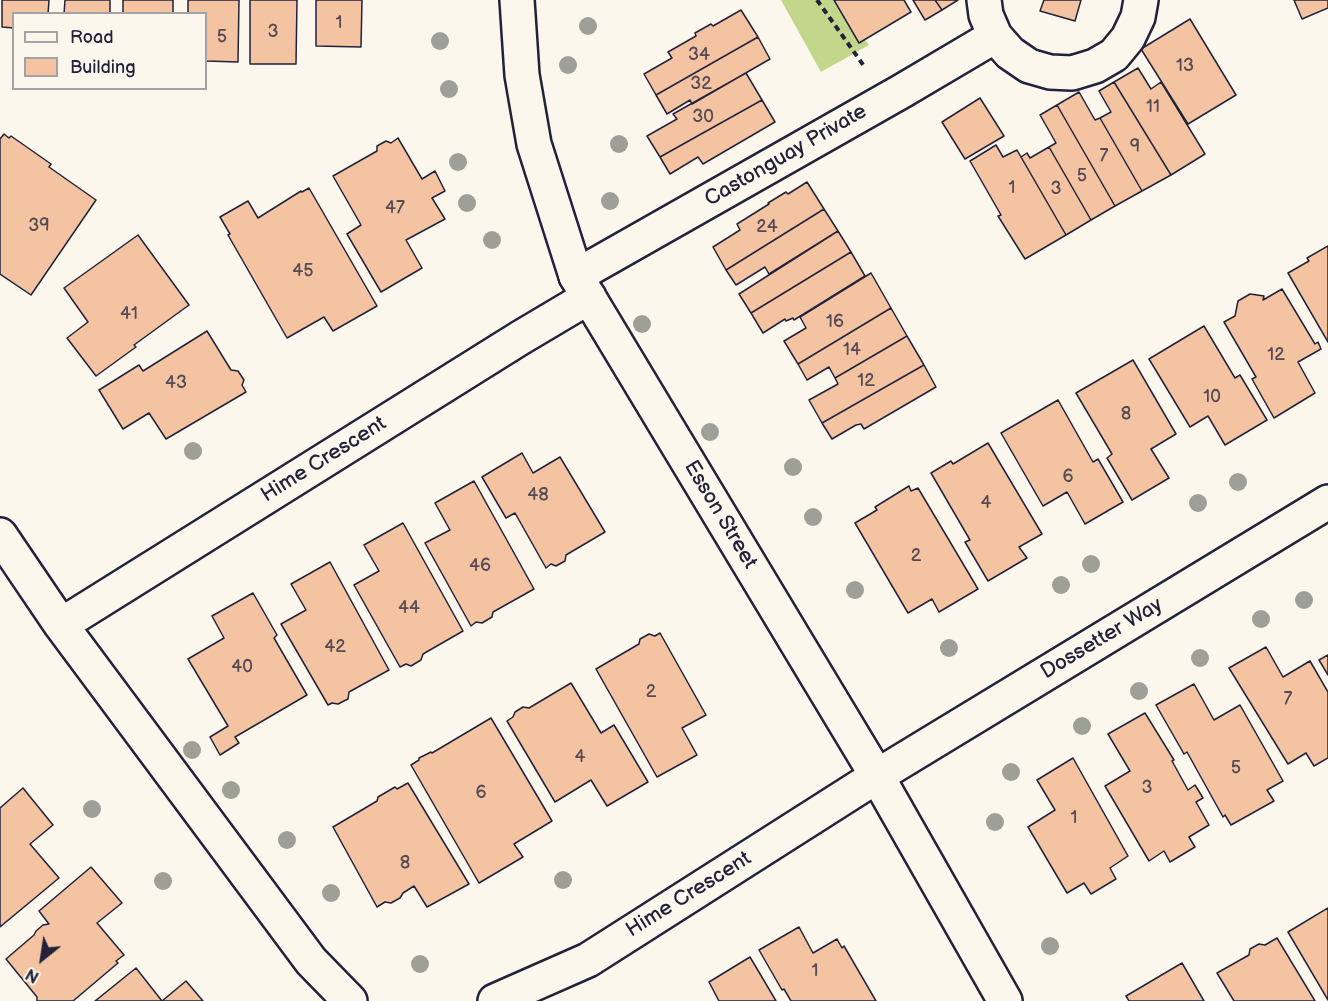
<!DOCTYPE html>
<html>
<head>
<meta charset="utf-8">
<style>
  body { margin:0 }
  #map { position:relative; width:1328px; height:1001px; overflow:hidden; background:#fbf7ec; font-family:"Balsamiq Sans",sans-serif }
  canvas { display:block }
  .legend { position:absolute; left:12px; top:12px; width:195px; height:78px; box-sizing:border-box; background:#fbf7ec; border:2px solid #a4a2a5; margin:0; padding:8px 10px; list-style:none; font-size:18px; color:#22223b }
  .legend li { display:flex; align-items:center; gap:12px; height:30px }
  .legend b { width:30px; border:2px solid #a4a2a5 }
  .north { position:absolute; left:12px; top:929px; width:60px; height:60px; -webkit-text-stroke:4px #fbf7ec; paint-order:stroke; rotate:210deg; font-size:16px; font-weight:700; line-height:24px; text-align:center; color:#22223b }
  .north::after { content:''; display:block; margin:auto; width:21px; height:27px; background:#22223b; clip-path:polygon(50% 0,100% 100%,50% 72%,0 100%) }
</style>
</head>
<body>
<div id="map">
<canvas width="1328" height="1001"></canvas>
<ul class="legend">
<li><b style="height:8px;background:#fbf7ec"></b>Road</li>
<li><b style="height:16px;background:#f3c3a2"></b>Building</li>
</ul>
<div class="north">N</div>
</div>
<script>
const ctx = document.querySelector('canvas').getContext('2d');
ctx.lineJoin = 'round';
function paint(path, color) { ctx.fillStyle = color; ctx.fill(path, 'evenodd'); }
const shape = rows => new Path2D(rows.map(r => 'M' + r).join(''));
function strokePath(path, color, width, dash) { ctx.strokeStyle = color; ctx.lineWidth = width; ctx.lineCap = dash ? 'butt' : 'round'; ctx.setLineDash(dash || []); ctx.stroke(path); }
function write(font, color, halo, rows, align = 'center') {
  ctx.font = font + ' "Balsamiq Sans",sans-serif'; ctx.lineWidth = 5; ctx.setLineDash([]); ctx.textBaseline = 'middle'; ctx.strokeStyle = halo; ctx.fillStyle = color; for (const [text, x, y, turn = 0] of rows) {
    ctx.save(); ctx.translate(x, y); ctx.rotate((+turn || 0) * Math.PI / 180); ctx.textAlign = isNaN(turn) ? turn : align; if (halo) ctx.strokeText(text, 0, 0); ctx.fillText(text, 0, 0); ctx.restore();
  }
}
paint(shape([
  [781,0,836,0,869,45,821,72]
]), '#c2d68c');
const building = shape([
  [2,0,49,0,48,14,14,14,14,28,2,27,2,0],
  [65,0,110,0,110,14,64,14,65,0],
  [123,0,173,0,173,14,123,14,123,0],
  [188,0,239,0,238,62,206,61,206,14,188,14,188,0],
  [250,0,297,0,296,64,250,64,250,0],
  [316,0,362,0,361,47,316,46,316,0],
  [834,0,904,0,911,12,859,43,834,0],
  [913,0,935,0,942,10,925,20,913,0],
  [935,0,958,0,942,10,935,0],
  [1044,0,1081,0,1075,21,1040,11,1044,0],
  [1294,0,1328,0,1328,8,1302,19,1294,0],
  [741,10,758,37,656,95,644,74,672,58,668,52,696,36,695,33,711,24,713,26,741,10],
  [1190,19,1236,95,1188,124,1141,49,1190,19],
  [758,37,770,59,692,104,690,100,667,114,656,95,758,37],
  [1138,68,1151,89,1161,82,1205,154,1171,175,1114,82,1138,68],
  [746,73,762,100,660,157,647,136,677,119,673,114,746,73],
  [1114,82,1171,175,1142,191,1100,118,1111,112,1099,91,1114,82],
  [1079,92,1095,120,1100,118,1142,191,1115,206,1057,105,1079,92],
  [980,98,1004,136,965,159,942,122,980,98],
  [762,100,775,122,703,164,698,157,670,174,660,157,762,100],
  [1057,105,1115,206,1091,220,1049,147,1056,143,1040,115,1057,105],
  [4,134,9,138,11,136,51,164,49,167,96,200,31,295,0,274,0,139,4,134],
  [398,138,422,179,435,171,445,191,432,198,445,219,406,240,422,268,381,292,347,234,361,225,333,176,377,151,377,146,386,141,391,143,398,138],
  [996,145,1003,157,1017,150,1066,235,1025,259,998,216,1001,215,970,161,996,145],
  [1049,147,1091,220,1066,235,1021,157,1027,153,1030,158,1049,147],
  [807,182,824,209,726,270,713,247,740,230,737,224,769,204,768,203,786,192,788,194,807,182],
  [309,188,377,306,333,331,324,317,287,338,228,235,230,234,220,217,248,201,258,218,301,191,302,192,309,188],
  [824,209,838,231,769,274,765,267,736,285,726,270,824,209],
  [838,231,851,252,751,313,739,294,838,231],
  [138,235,189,305,134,345,136,347,96,376,67,338,88,322,64,288,138,235],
  [1328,246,1328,342,1288,273,1309,261,1307,258,1328,246],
  [851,252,865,276,794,320,793,318,786,321,785,319,763,333,751,313,851,252],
  [871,273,891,308,798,364,784,341,806,328,800,317,871,273],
  [1282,289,1315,344,1318,342,1321,349,1298,362,1315,393,1274,418,1252,379,1256,377,1224,322,1235,316,1238,301,1250,294,1264,296,1263,300,1282,289],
  [891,308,907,336,835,378,829,367,807,380,798,364,891,308],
  [1204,326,1235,378,1240,375,1267,420,1225,445,1208,416,1190,427,1149,359,1204,326],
  [207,331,231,370,238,371,244,380,242,385,246,392,166,439,149,413,123,429,99,390,139,365,143,371,207,331],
  [907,336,924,365,822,423,809,400,838,384,835,378,907,336],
  [1133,360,1176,434,1151,449,1169,478,1132,500,1107,458,1112,454,1076,393,1133,360],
  [924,365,936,387,864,429,861,424,856,425,832,439,822,423,924,365],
  [1058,400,1093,462,1098,459,1123,502,1085,524,1067,492,1043,506,1001,433,1058,400],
  [988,443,1042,534,1019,547,1027,558,988,581,965,542,970,540,931,473,951,461,953,464,988,443],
  [522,453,533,473,560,457,605,532,566,555,565,561,556,566,551,564,546,568,515,513,506,518,482,477,522,453],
  [474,481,534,589,493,612,492,617,482,623,476,622,471,626,425,543,450,530,435,503,474,481],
  [909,486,911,491,918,488,978,589,939,612,932,599,908,613,855,523,877,510,875,507,909,486],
  [403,523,463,631,423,654,421,660,411,666,406,664,400,667,354,585,379,571,364,545,403,523],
  [330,562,389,670,349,692,348,699,338,704,332,703,328,705,281,624,306,610,291,584,330,562],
  [253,593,277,635,274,638,307,695,235,737,239,743,220,755,210,737,228,726,188,659,224,638,212,616,253,593],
  [660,633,706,715,682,728,697,755,657,777,596,669,639,644,640,639,649,634,655,636,660,633],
  [1266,647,1283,677,1310,661,1328,692,1328,758,1314,766,1306,753,1288,764,1229,668,1266,647],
  [1328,655,1328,675,1319,660,1328,655],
  [571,683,601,733,614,725,648,782,607,806,591,780,555,802,507,721,513,717,515,712,523,707,529,708,571,683],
  [1194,684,1214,720,1240,705,1283,781,1267,790,1274,801,1231,825,1225,815,1223,817,1187,752,1184,754,1156,705,1194,684],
  [1145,713,1174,760,1172,761,1188,790,1195,785,1203,798,1196,802,1209,825,1189,837,1195,847,1170,862,1164,851,1149,861,1105,786,1130,771,1108,734,1145,713],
  [491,718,552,821,514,844,523,857,479,883,411,765,419,760,419,758,431,752,432,753,491,718],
  [1073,758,1128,856,1110,868,1116,879,1091,894,1084,883,1067,893,1028,827,1055,810,1037,780,1073,758],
  [408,783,469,884,427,907,414,886,403,893,400,898,391,903,385,902,377,907,333,827,377,801,378,797,395,787,397,789,408,783],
  [23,788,53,825,30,844,59,878,0,927,0,808,23,788],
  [91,867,122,903,97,923,124,955,116,961,118,963,73,1001,37,1001,37,997,6,959,34,935,36,931,43,925,49,924,39,911,91,867],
  [1328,908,1328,1000,1288,932,1328,908],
  [799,927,813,953,837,939,842,948,844,946,876,1001,791,1001,784,989,782,990,759,950,799,927],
  [1277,938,1315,1001,1234,1001,1217,973,1249,955,1250,949,1259,944,1265,945,1277,938],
  [750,957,776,1001,719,1001,709,982,750,957],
  [1182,963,1204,1001,1129,1001,1126,996,1182,963],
  [136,968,162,1001,186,981,203,1001,95,1001,136,968]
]);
paint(building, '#f3c3a2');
strokePath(building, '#22223b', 1.5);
const minor = shape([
  [984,0,986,15,995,36,1010,53,1029,66,1050,72,1072,73,1095,66,1114,55,1128,38,1138,17,1141,0],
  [576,276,902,91,995,36],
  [0,535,61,625,311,961,350,1001],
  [61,625,520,338,589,297],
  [495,1001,588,960,877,776,1328,502]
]);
const tertiary = shape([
  [517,0,522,75,534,144,576,276,877,776,1005,1001]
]);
strokePath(minor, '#22223b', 38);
strokePath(tertiary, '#22223b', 38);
strokePath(shape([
  [817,0,864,66]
]), '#22223b', 4, [6, 4.5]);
strokePath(minor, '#fbf7ec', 33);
strokePath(tertiary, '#fbf7ec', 33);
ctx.fillStyle = '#9ea098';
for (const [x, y] of [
  [588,26],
  [440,41],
  [568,65],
  [449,89],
  [619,144],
  [458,162],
  [610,201],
  [467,203],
  [492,240],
  [642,324],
  [710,432],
  [193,451],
  [793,467],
  [1238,482],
  [1198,503],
  [813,517],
  [1091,564],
  [1061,585],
  [855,590],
  [1304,600],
  [1261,619],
  [949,648],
  [1200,658],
  [1139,691],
  [1082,726],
  [192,750],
  [1011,772],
  [231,790],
  [92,809],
  [995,822],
  [287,840],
  [563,880],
  [163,881],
  [331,893],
  [1050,946],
  [420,964]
]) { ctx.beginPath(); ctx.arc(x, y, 9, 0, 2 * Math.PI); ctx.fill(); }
write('18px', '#564a55', null, [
  ["1",339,23],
  ["3",273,32],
  ["5",222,37],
  ["34",699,55],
  ["13",1185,66],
  ["32",701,84],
  ["11",1153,107],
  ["30",703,117],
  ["9",1135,147],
  ["7",1104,156],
  ["5",1082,176],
  ["1",1012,188],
  ["3",1056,189],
  ["47",395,208],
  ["39",39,226],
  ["24",767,227],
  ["45",303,271],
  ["41",129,314],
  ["16",835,322],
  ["14",852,350],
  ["12",1276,355],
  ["12",866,381],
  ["43",176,383],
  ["10",1212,397],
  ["8",1126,414],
  ["6",1068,477],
  ["48",538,495],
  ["4",986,503],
  ["2",916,556],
  ["46",480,566],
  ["44",409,608],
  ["42",335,647],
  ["40",242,667],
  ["2",651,692],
  ["7",1288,699],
  ["4",580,757],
  ["5",1236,768],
  ["3",1147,788],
  ["6",481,793],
  ["1",1074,818],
  ["8",405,863],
  ["1",815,971]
]);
write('21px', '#22223b', '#fbf7ec', [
  ["Castonguay Private",786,156,-30],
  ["Hime Crescent",324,460,-32],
  ["Esson Street",720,515,59],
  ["Dossetter Way",1102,639,-31],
  ["Hime Crescent",689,895,-32]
]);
</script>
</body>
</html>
